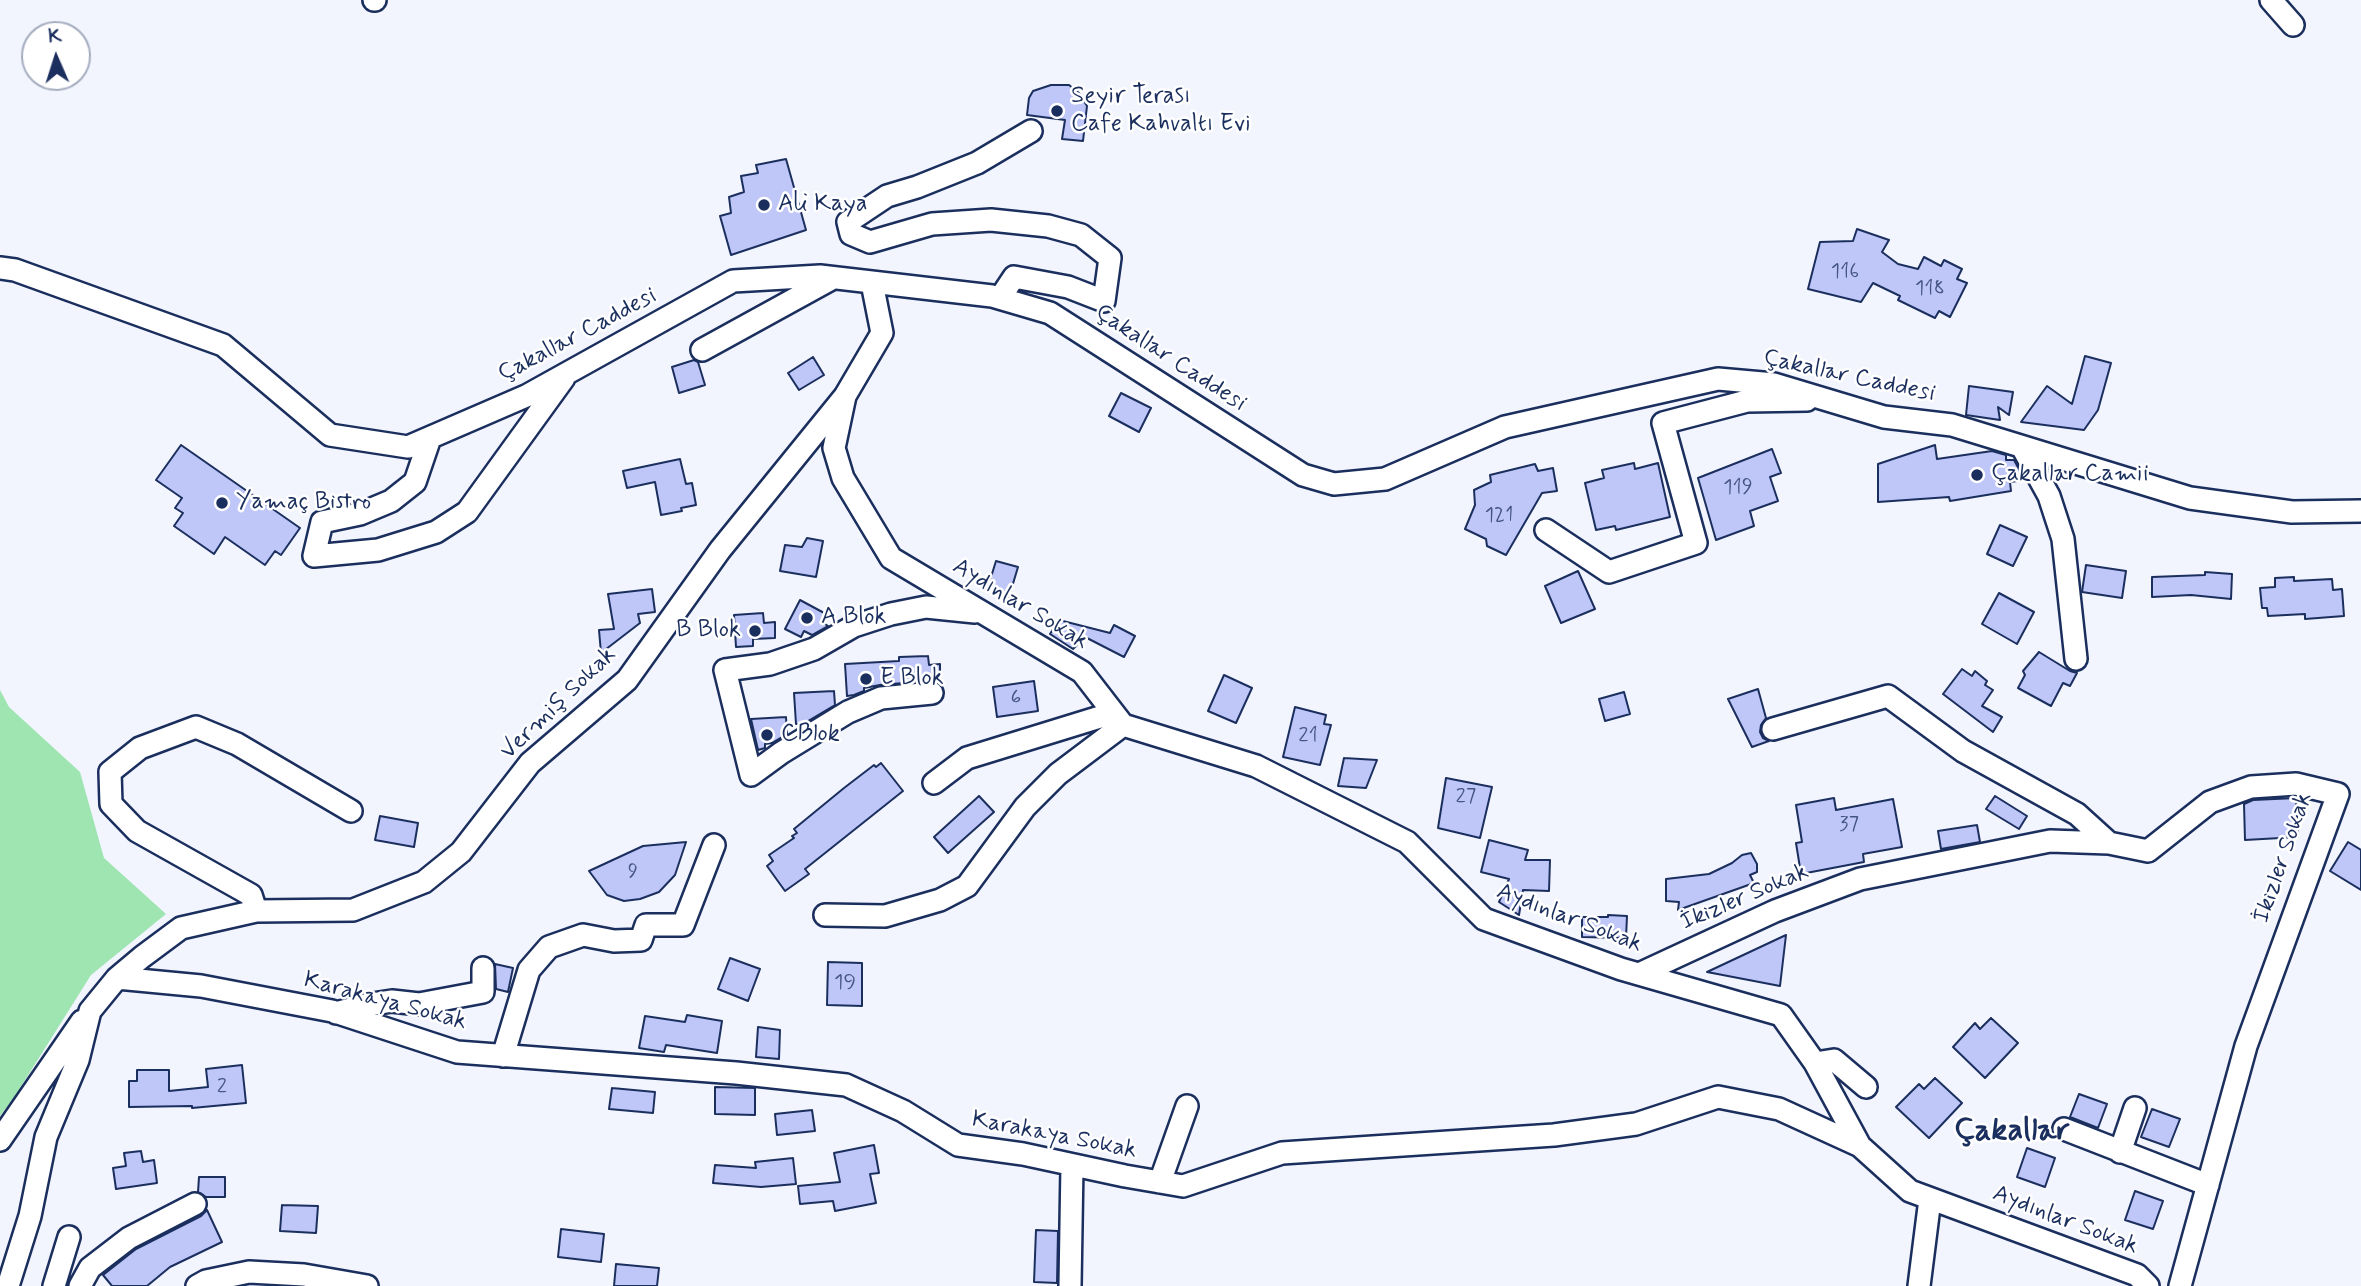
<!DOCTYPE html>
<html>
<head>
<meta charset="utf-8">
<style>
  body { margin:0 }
  #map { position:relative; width:2361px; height:1286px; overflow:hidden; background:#f2f4fe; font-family:Mynerve,sans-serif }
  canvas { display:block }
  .north { position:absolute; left:21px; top:21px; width:70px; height:70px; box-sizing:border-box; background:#fff; border:2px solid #a4acbf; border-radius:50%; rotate:357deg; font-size:19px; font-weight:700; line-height:28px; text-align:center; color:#1b2f5e }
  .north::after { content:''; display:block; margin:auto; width:24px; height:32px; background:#1b2f5e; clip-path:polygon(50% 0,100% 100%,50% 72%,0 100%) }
</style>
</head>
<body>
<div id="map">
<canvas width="2361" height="1286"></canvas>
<div class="north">K</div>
</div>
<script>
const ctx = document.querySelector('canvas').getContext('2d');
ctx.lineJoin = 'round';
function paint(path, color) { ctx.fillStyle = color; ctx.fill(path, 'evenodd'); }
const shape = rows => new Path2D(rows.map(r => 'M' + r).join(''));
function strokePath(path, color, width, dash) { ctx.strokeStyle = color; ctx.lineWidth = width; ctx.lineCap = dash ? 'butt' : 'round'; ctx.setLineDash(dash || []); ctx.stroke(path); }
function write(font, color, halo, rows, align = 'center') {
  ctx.font = font + ' Mynerve,sans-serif'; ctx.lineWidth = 5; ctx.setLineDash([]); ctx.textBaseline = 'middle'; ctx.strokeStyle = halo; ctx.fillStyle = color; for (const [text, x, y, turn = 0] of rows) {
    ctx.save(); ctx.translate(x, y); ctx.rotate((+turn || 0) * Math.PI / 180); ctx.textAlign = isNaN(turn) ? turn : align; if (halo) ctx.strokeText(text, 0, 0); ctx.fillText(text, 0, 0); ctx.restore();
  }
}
paint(shape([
  [0,690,9,707,80,772,104,858,166,914,91,975,15,1096,0,1116]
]), '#9ee5b2');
const building = shape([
  [1051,85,1069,85,1079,93,1087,106,1083,141,1062,139,1065,120,1027,115,1029,98,1033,91,1051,85],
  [786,159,806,230,731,255,720,216,731,213,729,197,744,192,741,176,758,173,756,165,786,159],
  [1857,229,1889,240,1882,252,1898,264,1918,269,1924,257,1941,266,1944,260,1962,269,1957,279,1967,283,1950,317,1939,311,1935,318,1898,300,1900,296,1873,283,1861,302,1808,289,1820,242,1853,241,1857,229],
  [2085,356,2111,363,2098,410,2084,430,2021,422,2047,386,2072,404,2085,356],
  [813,357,824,375,799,390,788,373,813,357],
  [694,360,698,362,705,385,679,393,672,367,694,360],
  [1969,386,2013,392,2009,415,1998,407,2000,420,1966,415,1969,386],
  [1121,393,1151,408,1139,432,1109,416,1121,393],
  [181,445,300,528,281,555,275,551,265,565,225,537,214,554,174,526,183,513,175,508,182,498,156,480,181,445],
  [1935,445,1937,459,1992,451,2006,455,2006,460,2014,460,2025,480,2010,482,2011,491,1950,501,1949,497,1878,502,1878,464,1935,445],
  [1772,449,1781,473,1770,477,1778,501,1750,511,1754,526,1716,540,1698,478,1772,449],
  [680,459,686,484,692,483,696,505,681,508,682,511,661,515,655,482,627,488,623,471,680,459],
  [1634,463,1635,469,1658,463,1670,517,1616,530,1615,526,1596,530,1585,483,1604,478,1602,470,1634,463],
  [1535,464,1538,471,1553,468,1557,491,1542,493,1506,555,1487,546,1486,539,1465,529,1475,505,1474,490,1491,482,1490,475,1535,464],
  [2000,525,2027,537,2013,566,1987,554,2000,525],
  [807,538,823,541,816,577,780,571,785,545,802,547,807,538],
  [996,561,1018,567,1009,597,987,590,996,561],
  [2086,565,2126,571,2122,598,2082,592,2086,565],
  [1578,571,1595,609,1561,623,1545,586,1578,571],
  [2205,572,2232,574,2231,599,2191,595,2152,597,2152,577,2205,575,2205,572],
  [2294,577,2294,581,2332,579,2333,590,2342,589,2344,616,2305,619,2305,614,2268,616,2267,608,2262,608,2260,588,2275,587,2275,578,2294,577],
  [652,589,655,612,638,614,640,623,601,653,599,630,614,629,608,594,652,589],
  [1999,593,2034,612,2017,644,1982,624,1999,593],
  [800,600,826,614,822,622,828,626,812,635,804,631,801,637,785,629,800,600],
  [763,613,764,623,775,622,775,638,753,639,753,646,736,647,734,615,763,613],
  [1059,620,1110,633,1114,625,1135,636,1124,657,1085,637,1073,649,1050,634,1059,620],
  [2039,652,2070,671,2077,673,2070,686,2063,683,2051,706,2018,688,2025,675,2023,671,2039,652],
  [928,656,929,665,940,664,940,680,880,685,864,688,864,691,854,695,847,696,845,664,899,661,899,657,928,656],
  [1962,669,1972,676,1975,671,1987,681,1985,685,1993,690,1982,706,2002,717,1993,732,1943,694,1962,669],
  [1224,675,1252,688,1236,723,1208,711,1224,675],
  [1034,681,1038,711,997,717,993,687,1034,681],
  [1758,689,1766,718,1761,725,1760,732,1763,738,1769,741,1752,747,1728,699,1758,689],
  [834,691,835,705,803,724,796,724,794,693,834,691],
  [1624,692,1630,714,1605,721,1599,699,1624,692],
  [1295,707,1326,715,1324,724,1331,725,1320,765,1283,757,1295,707],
  [786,717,787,734,772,743,765,744,765,748,758,750,751,719,786,717],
  [1344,758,1377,760,1366,788,1338,786,1344,758],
  [881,763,903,791,805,869,809,874,785,891,767,866,773,861,769,855,794,838,792,836,797,833,794,829,844,788,874,765,876,767,881,763],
  [1446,778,1492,787,1480,838,1438,828,1446,778],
  [979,796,994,812,948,853,934,837,979,796],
  [1995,796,2027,816,2019,829,1986,809,1995,796],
  [1834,798,1836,810,1893,799,1902,847,1863,854,1864,862,1801,874,1796,843,1802,842,1796,805,1834,798],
  [2296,798,2298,837,2245,840,2244,804,2253,800,2296,798],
  [380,816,418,823,414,847,375,840,380,816],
  [1977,825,1980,842,1941,849,1938,831,1977,825],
  [1489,840,1528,850,1525,860,1550,860,1549,891,1523,890,1519,915,1499,902,1509,879,1481,872,1489,840],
  [686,842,675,875,659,892,640,899,624,901,607,895,589,871,643,846,686,842],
  [2348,842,2361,850,2361,890,2330,871,2348,842],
  [1751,853,1757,864,1757,872,1750,875,1754,883,1678,910,1679,902,1666,901,1666,879,1709,874,1732,863,1742,855,1751,853],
  [1608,915,1627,916,1626,938,1582,937,1582,917,1608,917,1608,915],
  [1786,935,1780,986,1707,972,1786,935],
  [730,958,760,969,748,1001,718,989,730,958],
  [828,962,862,963,862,1006,827,1005,828,962],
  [495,964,513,968,508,992,496,989,495,964],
  [687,1015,722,1021,717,1053,666,1045,664,1052,639,1048,645,1016,685,1022,687,1015],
  [1991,1018,2018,1043,1985,1078,1953,1047,1975,1023,1980,1029,1991,1018],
  [758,1027,780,1030,779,1059,756,1057,758,1027],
  [242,1065,246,1103,192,1108,192,1106,129,1107,129,1081,137,1081,137,1070,169,1070,169,1091,208,1087,206,1069,242,1065],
  [1935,1078,1962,1103,1929,1138,1896,1107,1919,1084,1924,1089,1935,1078],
  [715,1087,755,1088,755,1115,715,1114,715,1087],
  [612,1088,655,1092,653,1113,609,1109,612,1088],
  [2079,1094,2107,1104,2098,1128,2070,1117,2079,1094],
  [2152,1109,2180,1119,2169,1147,2141,1137,2152,1109],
  [812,1110,815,1131,777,1135,775,1114,812,1110],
  [874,1145,879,1173,870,1174,876,1203,835,1211,833,1201,800,1204,798,1186,840,1182,834,1153,874,1145],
  [2027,1148,2055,1158,2045,1187,2017,1177,2027,1148],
  [141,1151,143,1162,154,1160,157,1183,116,1189,113,1168,126,1166,124,1153,141,1151],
  [793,1158,796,1184,761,1187,713,1183,715,1165,756,1168,755,1162,793,1158],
  [199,1177,225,1177,225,1197,206,1197,198,1192,199,1177],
  [2135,1191,2163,1201,2153,1229,2125,1220,2135,1191],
  [282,1205,318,1206,316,1233,280,1231,282,1205],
  [207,1210,222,1242,170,1267,147,1286,112,1286,103,1275,136,1249,201,1216,207,1210],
  [561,1229,604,1234,601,1262,558,1257,561,1229],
  [1036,1230,1058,1231,1057,1283,1034,1282,1036,1230],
  [616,1264,659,1268,657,1286,614,1286,616,1264]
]);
paint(building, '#bfc6f8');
strokePath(building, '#1b2f5e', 2);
const minor = shape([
  [374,0,375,0],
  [2271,0,2293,25],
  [0,268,15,270,223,345,330,435,408,447,526,396,733,281,820,276,992,296,1050,313,1303,475,1334,484,1385,479,1505,427,1718,379,1774,384,1884,417,1952,425,2190,498,2292,512,2361,511],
  [1000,298,1014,277,1068,287,1104,301,1110,258,1081,235,1048,226,991,220,932,224,870,242,851,234,848,222,887,196,917,187,977,163,1031,131],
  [702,350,833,278],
  [845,396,834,448,843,478,891,558,1082,672,1123,725,1256,766,1407,842,1484,919,1621,969,1781,1015,1815,1063,1860,1146,1910,1191,2137,1275,2148,1286],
  [430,438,415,482,391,501,360,514,322,522,314,556,378,550,436,532,467,512,564,378],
  [2022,447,2049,496,2063,539,2076,659],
  [1546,530,1609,572,1696,543,1663,423,1747,401,1807,400],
  [932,693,881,698,848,712,781,753,751,775,725,670,770,664,814,649,854,626,891,614,926,607,975,612],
  [1773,729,1888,696,1963,751,2077,814,2109,843],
  [934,783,967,758,1113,713],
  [256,911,251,895,137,831,111,804,110,772,140,748,196,727,237,744,351,811],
  [825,915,885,916,940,900,967,886,1025,807,1058,774,1123,725],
  [1639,974,1775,911,1860,879,2050,841,2109,843,2148,851,2210,802,2251,787,2296,784,2338,794,2246,1046,2180,1286],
  [117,978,201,986,332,1011,457,1052,736,1073,846,1085,903,1111,958,1145,1023,1154,1125,1176,1183,1186,1282,1153,1554,1135,1636,1124,1718,1097,1779,1109,1860,1146],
  [336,1013,366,1005,392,1001,419,1004,483,992,483,968],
  [503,1056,529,970,549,947,583,935,614,941,641,940,646,925,683,925,714,845],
  [1815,1063,1834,1060,1866,1087],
  [2064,1129,2208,1185],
  [0,1140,82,1021],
  [2120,1152,2135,1108],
  [1160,1182,1187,1106],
  [8,1286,30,1216,46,1137,78,1060,90,1011,117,978,142,957,181,928,256,911,353,910,424,882,461,852,530,763,627,680,720,550,845,396,882,333,872,283],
  [54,1286,69,1237],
  [80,1286,90,1268,129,1238,195,1204],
  [197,1286,206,1281,249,1272,304,1275,367,1286],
  [1070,1286,1072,1165],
  [1919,1286,1930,1199]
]);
strokePath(minor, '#1b2f5e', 26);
strokePath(minor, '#fff', 21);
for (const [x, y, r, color] of [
  [1057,111,7,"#1b2f5e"],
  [764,205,7,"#1b2f5e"],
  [1977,475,7,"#1b2f5e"],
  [222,503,7,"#1b2f5e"],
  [807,618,7,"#1b2f5e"],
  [755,631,7,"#1b2f5e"],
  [866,679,7,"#1b2f5e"],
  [767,735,7,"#1b2f5e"]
]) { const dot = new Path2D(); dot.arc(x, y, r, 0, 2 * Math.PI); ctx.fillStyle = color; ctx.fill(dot); strokePath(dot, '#fff', 2.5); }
write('21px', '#445584', null, [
  ["116",1845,273],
  ["118",1930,290],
  ["119",1738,489],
  ["121",1499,517],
  ["6",1016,699],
  ["21",1308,737],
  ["27",1466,798],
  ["37",1849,826],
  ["9",633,873],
  ["19",845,984],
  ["2",222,1088]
]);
write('24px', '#1b2f5e', '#fff', [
  ["Seyir Terası",1071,97],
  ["Cafe Kahvaltı Evi",1071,125],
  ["Ali Kaya",778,205],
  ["Çakallar Camii",1991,475],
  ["Yamaç Bistro",236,503],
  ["A Blok",821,618],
  ["B Blok",741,631,"right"],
  ["E Blok",880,679],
  ["CBlok",781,735]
], 'left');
write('24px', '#1b2f5e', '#fff', [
  ["Çakallar Caddesi",578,336,-28],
  ["Çakallar Caddesi",1170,359,33],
  ["Çakallar Caddesi",1849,377,12],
  ["Aydınlar Sokak",1020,605,31],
  ["Vermiş Sokak",559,704,-44],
  ["İkizler Sokak",2284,858,-71],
  ["İkizler Sokak",1745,898,-23],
  ["Aydınlar Sokak",1569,919,21],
  ["Karakaya Sokak",385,1002,15],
  ["Karakaya Sokak",1054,1136,11],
  ["Aydınlar Sokak",2065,1221,21]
]);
write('bold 32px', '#1b2f5e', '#fff', [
  ["Çakallar",2012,1132]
]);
</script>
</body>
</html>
